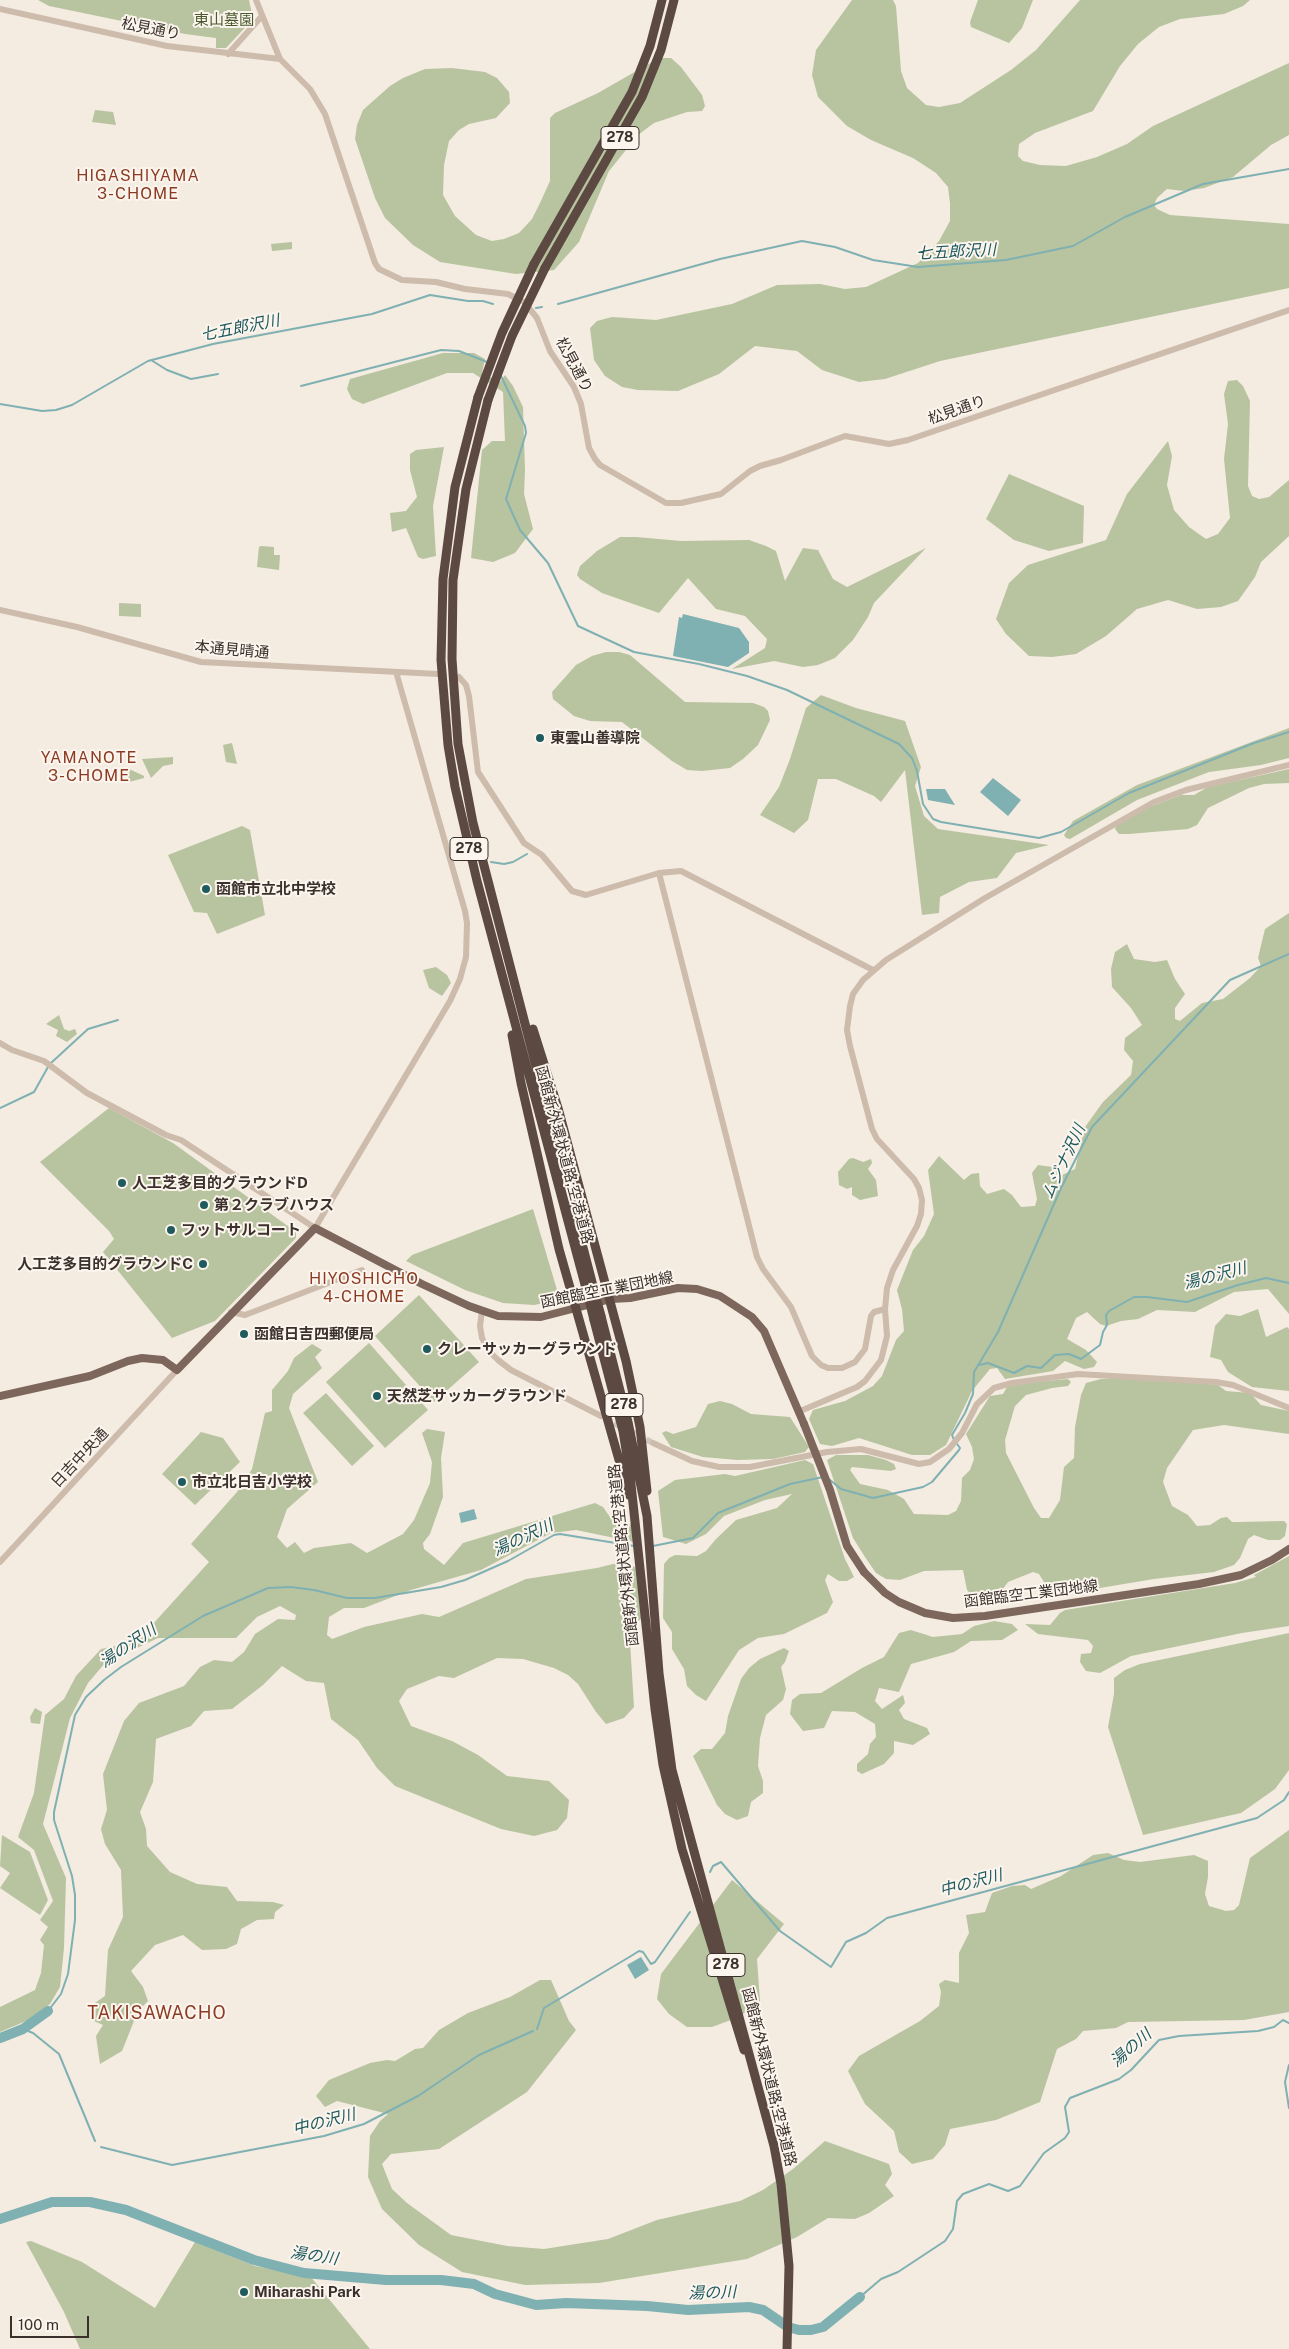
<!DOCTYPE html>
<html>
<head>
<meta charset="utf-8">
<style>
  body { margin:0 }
  #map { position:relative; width:1289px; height:2349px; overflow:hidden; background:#f4ebe1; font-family:"Public Sans",sans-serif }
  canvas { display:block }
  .scale { position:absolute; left:10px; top:2316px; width:79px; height:22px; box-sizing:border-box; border:2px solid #3b302b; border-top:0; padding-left:6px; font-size:15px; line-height:18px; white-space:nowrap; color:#3b302b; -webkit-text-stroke:4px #fbf5ee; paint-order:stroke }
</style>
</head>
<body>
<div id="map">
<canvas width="1289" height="2349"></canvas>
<div class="scale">100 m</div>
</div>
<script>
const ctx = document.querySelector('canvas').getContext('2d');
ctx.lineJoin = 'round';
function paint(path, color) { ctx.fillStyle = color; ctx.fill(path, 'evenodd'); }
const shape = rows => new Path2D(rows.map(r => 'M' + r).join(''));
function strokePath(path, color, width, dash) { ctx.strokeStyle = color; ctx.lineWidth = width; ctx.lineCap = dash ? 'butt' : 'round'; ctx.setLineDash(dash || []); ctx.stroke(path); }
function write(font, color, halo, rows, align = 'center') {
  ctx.font = font + ' "Public Sans","Noto Sans JP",sans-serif'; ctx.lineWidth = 4; ctx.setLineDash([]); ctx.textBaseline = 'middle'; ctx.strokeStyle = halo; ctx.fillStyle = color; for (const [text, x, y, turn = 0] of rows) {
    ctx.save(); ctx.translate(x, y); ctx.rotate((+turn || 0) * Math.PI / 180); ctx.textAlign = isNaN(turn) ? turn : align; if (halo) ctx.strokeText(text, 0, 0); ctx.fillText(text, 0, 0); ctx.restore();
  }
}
paint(shape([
  [38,0,249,0,253,19,226,48,216,48,216,38,185,34,49,6],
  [852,0,893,0,896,6,901,71,907,88,926,105,939,107,960,103,1011,70,1036,50,1080,0,1250,0,1243,6,1224,14,1180,19,1159,27,1138,44,1120,66,1093,111,1035,133,1019,144,1018,156,1023,161,1040,165,1066,166,1097,157,1127,144,1153,126,1289,63,1289,135,1271,145,1233,177,1204,188,1184,191,1167,189,1157,198,1154,205,1157,209,1170,215,1289,224,1289,288,940,361,885,379,859,382,822,370,797,351,755,346,719,374,678,391,638,390,622,387,605,376,594,360,590,328,597,321,612,317,656,320,732,304,777,285,820,284,845,289,866,287,918,263,939,241,950,221,950,203,948,187,936,173,913,158,871,140,847,126,818,97,812,75,816,50],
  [978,0,1033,0,1022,28,1009,43,971,27,970,22],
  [659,58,671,58,681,67,702,95,705,106,702,111,687,112,654,123,638,135,609,171,579,242,554,270,516,274,440,262,413,245,385,218,375,198,355,139,357,125,363,110,390,86,403,78,425,69,452,68,485,72,497,78,509,92,510,103,496,118,469,124,459,130,449,141,444,165,443,195,455,216,476,235,492,241,504,239,519,233,532,219,540,203,550,181,550,118,555,113,598,93],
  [95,110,113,112,116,125,92,122],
  [292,242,292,249,272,251,271,244],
  [443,353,474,353,485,359,482,373,500,382,505,375,513,386,523,407,525,470,524,494,533,529,515,553,493,562,471,558,482,450,492,441,505,441,503,392,473,373,447,373,363,404,352,399,347,389,350,379],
  [1237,380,1243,386,1250,401,1248,486,1252,496,1259,499,1269,497,1289,480,1289,536,1261,562,1255,577,1238,601,1221,607,1197,609,1168,600,1137,609,1106,636,1076,654,1052,657,1029,656,1006,634,996,619,1009,583,1028,565,1106,540,1127,494,1168,441,1172,456,1167,485,1174,510,1189,527,1206,539,1218,534,1230,518,1224,459,1228,424,1224,394,1228,381],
  [444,447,433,506,436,556,423,559,418,557,406,528,392,532,390,513,406,511,417,497,410,470,410,454,416,450],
  [1009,474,1084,506,1083,543,1049,551,1014,540,986,519],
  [620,537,636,537,681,541,749,540,766,546,776,551,785,581,803,548,818,550,833,579,847,587,926,548,874,603,868,617,853,640,835,658,818,665,803,667,774,661,732,669,765,648,767,639,745,616,716,609,688,578,659,613,602,593,580,579,577,575,580,566,597,551],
  [261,546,274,547,274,555,280,555,279,570,257,567,259,547],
  [119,603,141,604,141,617,119,616],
  [606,652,619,652,630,655,685,702,753,703,764,707,768,711,770,720,758,745,743,759,730,768,702,771,687,770,672,761,622,722,590,721,574,716,553,699,552,692,576,665,592,656],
  [821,695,856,708,905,721,921,767,915,786,924,816,938,829,1049,845,1016,853,997,878,969,882,940,897,939,913,922,915,905,770,881,802,874,796,836,779,818,779,808,820,794,833,760,815,779,787,790,759,806,708],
  [1289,728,1289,758,1261,765,1209,772,1137,800,1070,839,1066,838,1064,835,1073,821,1137,785],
  [232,743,237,764,226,762,223,745],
  [173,757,173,764,163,766,151,778,142,759],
  [125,767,144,776,144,778,129,782],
  [1289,769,1289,783,1264,784,1249,788,1208,808,1197,825,1188,829,1129,834,1119,834,1115,829,1117,824,1144,809,1181,795,1194,795,1208,787],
  [242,826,250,830,265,915,217,934,207,913,194,912,168,855],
  [1289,913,1289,1314,1268,1289,1234,1292,1195,1312,1157,1310,1138,1319,1121,1321,1106,1326,1100,1324,1087,1312,1076,1318,1067,1339,1086,1350,1097,1362,1094,1367,1084,1369,1065,1361,1053,1371,1005,1379,997,1368,990,1369,972,1391,946,1445,930,1455,912,1455,859,1438,832,1446,820,1444,809,1419,813,1410,845,1401,873,1386,882,1376,896,1340,904,1331,902,1309,897,1290,913,1250,924,1236,934,1214,928,1170,939,1156,964,1180,971,1174,979,1173,980,1186,987,1194,1004,1189,1012,1195,1021,1207,1035,1206,1037,1199,1032,1173,1038,1165,1052,1167,1062,1175,1075,1169,1085,1127,1103,1102,1131,1075,1133,1061,1124,1050,1125,1038,1142,1025,1131,1008,1112,987,1111,969,1115,952,1127,944,1134,959,1155,962,1167,960,1175,979,1185,994,1175,1008,1175,1019,1180,1021,1202,1003,1223,999,1250,978,1261,966,1258,958,1265,929],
  [436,967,447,975,451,983,442,996,429,988,423,970],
  [59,1015,64,1029,69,1031,75,1029,77,1034,67,1042,56,1036,58,1030,46,1024],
  [109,1108,173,1143,296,1232,296,1238,215,1321,172,1338,103,1252,114,1239,109,1231,40,1162],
  [853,1158,863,1162,871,1159,872,1163,868,1169,876,1180,878,1196,860,1200,852,1195,852,1187,847,1189,839,1185,838,1172,849,1159],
  [533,1209,560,1300,534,1305,503,1303,465,1290,406,1261,412,1255],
  [419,1295,479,1362,434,1402,375,1336],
  [1258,1309,1266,1337,1287,1327,1289,1329,1289,1391,1252,1387,1228,1372,1221,1360,1210,1357,1215,1326,1226,1314,1240,1316],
  [369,1343,428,1410,385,1448,326,1382],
  [312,1344,322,1350,315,1357,322,1368,293,1394,289,1408,318,1482,287,1509,277,1537,287,1548,295,1542,304,1553,314,1548,351,1543,367,1553,403,1534,414,1520,430,1483,432,1462,422,1433,427,1429,445,1432,441,1458,443,1497,430,1534,423,1543,424,1549,444,1565,463,1543,595,1503,603,1507,610,1517,635,1526,634,1542,576,1530,551,1533,481,1570,411,1590,364,1608,344,1608,329,1617,327,1635,332,1639,364,1627,422,1614,439,1617,526,1579,597,1568,625,1561,638,1569,642,1618,627,1630,630,1642,634,1707,624,1718,606,1724,596,1712,578,1684,568,1675,554,1668,523,1659,497,1658,454,1678,439,1676,407,1689,399,1701,411,1726,452,1741,478,1755,507,1776,549,1781,569,1800,567,1818,557,1830,534,1836,501,1829,395,1786,377,1768,358,1740,331,1719,324,1683,306,1681,282,1666,263,1685,232,1709,204,1711,191,1726,156,1739,153,1782,140,1812,146,1829,147,1846,170,1872,197,1884,227,1887,237,1901,273,1902,284,1905,275,1912,274,1919,257,1920,241,1929,237,1944,226,1949,202,1950,183,1935,155,1945,131,1971,143,1987,148,2001,138,2011,122,2051,100,2064,96,2036,103,2025,94,2021,92,2005,105,1996,108,1950,123,1917,121,1870,105,1844,101,1829,107,1810,103,1774,124,1721,139,1703,184,1686,200,1667,214,1660,232,1662,244,1652,255,1634,278,1619,295,1620,296,1615,280,1606,257,1617,236,1638,158,1638,105,1663,88,1683,70,1718,43,1824,66,1878,64,1948,60,1987,50,2004,31,2019,0,2032,0,2007,35,1990,41,1973,44,1945,40,1940,48,1927,40,1920,53,1901,34,1850,18,1837,34,1793,45,1715,64,1699,76,1676,101,1649,131,1643,153,1632,152,1625,209,1562,191,1544,237,1492,252,1469,265,1413,272,1411,272,1390,288,1371,294,1358],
  [1131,1378,1218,1385,1226,1391,1250,1393,1261,1405,1289,1411,1289,1434,1224,1425,1193,1430,1167,1468,1163,1482,1172,1506,1188,1515,1197,1526,1210,1525,1221,1518,1227,1517,1232,1522,1238,1522,1284,1521,1287,1524,1285,1536,1280,1540,1268,1540,1254,1535,1248,1539,1240,1558,1234,1565,1214,1572,1154,1579,1064,1594,1049,1590,1039,1574,1033,1572,1008,1582,999,1594,991,1599,982,1600,974,1598,967,1590,963,1570,924,1571,900,1580,886,1579,876,1573,865,1557,853,1538,827,1460,836,1455,868,1455,886,1460,894,1464,896,1469,891,1471,852,1467,850,1470,860,1484,888,1490,904,1499,914,1514,948,1515,956,1511,961,1501,962,1478,970,1470,974,1459,972,1447,966,1434,990,1396,1003,1394,1007,1387,1014,1384,1068,1379,1071,1382,1068,1386,1052,1388,1026,1395,1015,1406,1005,1440,1006,1453,1034,1508,1041,1518,1049,1518,1060,1500,1064,1467,1074,1458,1075,1427,1081,1395,1086,1383,1101,1379],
  [326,1393,374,1446,352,1466,303,1413],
  [720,1401,732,1404,751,1414,790,1417,809,1447,805,1452,773,1459,737,1460,703,1457,671,1447,662,1433,666,1431,673,1434,696,1427,708,1404],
  [201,1432,223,1438,240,1462,195,1505,162,1474],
  [805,1460,813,1464,845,1559,854,1577,847,1581,839,1581,828,1574,825,1580,833,1602,827,1613,784,1634,758,1638,739,1650,706,1701,696,1695,687,1686,684,1669,672,1649,672,1632,663,1618,664,1564,669,1558,675,1555,697,1556,706,1551,716,1539,736,1520,777,1508,792,1494,765,1500,724,1516,706,1534,686,1544,663,1537,658,1491,675,1480,725,1474,735,1476],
  [1289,1556,1289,1626,1242,1633,1131,1656,1100,1673,1086,1671,1080,1662,1081,1654,1091,1653,1093,1646,1088,1640,1038,1634,1025,1624,1050,1625,1060,1613,1065,1610,1235,1583,1256,1577,1254,1575],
  [994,1621,1012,1624,1018,1630,1002,1640,971,1641,954,1652,911,1664,899,1692,879,1688,875,1701,882,1709,903,1695,905,1703,899,1710,904,1719,927,1728,930,1734,913,1745,894,1741,894,1753,884,1764,862,1774,857,1771,857,1764,868,1754,870,1744,876,1737,875,1724,855,1712,832,1711,824,1728,803,1731,790,1714,792,1700,800,1694,821,1693,862,1668,884,1657,899,1633,911,1630,933,1637,962,1634,974,1626],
  [1289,1633,1289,1770,1275,1789,1241,1813,1143,1835,1108,1727,1114,1694,1114,1678,1125,1670,1140,1664],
  [784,1648,789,1651,785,1662,781,1667,786,1689,783,1700,766,1715,760,1738,758,1766,763,1781,763,1793,751,1802,748,1816,737,1820,725,1814,717,1805,693,1756,701,1749,712,1749,725,1733,728,1716,741,1679,749,1668,760,1659],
  [35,1708,42,1712,40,1724,31,1723,30,1717],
  [1289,1830,1289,2012,1244,2020,1128,2022,1116,2028,1083,2031,1076,2039,1057,2049,1040,2102,996,2120,950,2129,945,2145,933,2159,912,2164,899,2152,894,2131,865,2104,848,2071,859,2056,920,2021,939,2006,941,1992,939,1984,945,1980,959,1983,959,1953,969,1933,966,1915,985,1912,992,1893,1012,1886,1025,1885,1031,1889,1061,1876,1093,1855,1108,1853,1124,1860,1140,1862,1194,1855,1208,1861,1208,1877,1205,1894,1209,1906,1226,1911,1234,1910,1239,1905,1250,1858],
  [2,1835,30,1852,48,1900,40,1915,0,1888,10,1873,0,1866],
  [732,1880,784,1924,757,1959,760,2001,739,2017,712,2027,687,2027,669,2014,657,1999,661,1974],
  [540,1980,551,1980,569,2021,576,2030,527,2092,439,2149,391,2154,382,2164,392,2189,407,2203,451,2235,507,2246,544,2249,608,2239,657,2220,740,2201,763,2190,793,2169,825,2141,889,2164,892,2174,885,2185,894,2196,869,2213,855,2219,828,2218,797,2237,747,2259,599,2283,525,2285,462,2272,419,2245,382,2209,368,2177,370,2136,380,2121,388,2114,337,2101,325,2107,316,2096,329,2080,370,2063,387,2060,395,2061,415,2049,423,2048,439,2030,468,2013,510,1997],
  [31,2241,82,2262,155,2308,195,2242,255,2266,310,2276,370,2349,80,2349,64,2312,26,2242]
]), '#b8c4a0');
paint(shape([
  [683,614,739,628,749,642,749,653,728,667,673,656,679,617,682,618],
  [993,778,1021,800,1008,816,980,792],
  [926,789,945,789,955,805,928,800],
  [474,1509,477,1519,461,1523,459,1513],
  [641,1957,649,1970,635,1979,627,1965]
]), '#7fb0b2');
strokePath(shape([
  [558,304,720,259,802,241,835,247,873,260,918,267,1006,260,1073,246,1125,217,1203,184,1289,169],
  [536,308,542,307],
  [151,360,167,370,191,379,218,374],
  [501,376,525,426,526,433,506,499,520,530,548,563,578,626,634,652,699,664,747,676,787,690,899,744,912,758,917,771,923,804,933,819,941,822,1039,838,1061,832,1129,793,1254,743,1289,732],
  [301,386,441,350,459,351,487,362],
  [0,404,42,411,56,410,72,405,148,361,213,344,372,314,430,295,468,301,483,301,493,304],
  [491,862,504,864,513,862,527,854],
  [51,1063,88,1029,118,1020],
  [0,1108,34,1092,48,1067],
  [979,1365,988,1363,1014,1373,1027,1366,1041,1368,1055,1355,1069,1354,1081,1359,1100,1345,1103,1332,1107,1325,1106,1315,1109,1311,1134,1297,1147,1297,1187,1302,1238,1285,1266,1278,1289,1283],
  [954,1440,952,1435,965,1413,973,1394,974,1372,998,1332,1061,1188,1092,1127,1230,980,1289,954],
  [830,1480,841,1489,873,1498,923,1487,932,1482,959,1450,960,1448,957,1444],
  [653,1546,693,1538,718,1513,790,1484,823,1477],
  [710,1872,713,1866,721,1862,780,1931,831,1967,846,1942,866,1933,887,1918,1257,1818,1284,1800,1289,1792],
  [48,2011,61,1994,68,1974,75,1920,75,1895,72,1876,54,1820,54,1812,75,1715,86,1697,104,1680,121,1667,203,1616,268,1588,291,1587,314,1590,347,1598,375,1598,441,1587,465,1580,508,1561,554,1535,560,1534,634,1546],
  [23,2029,33,2033,59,2054,95,2141],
  [537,2029,544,2008,631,1956,639,1951,643,1952,651,1964,655,1962,690,1912],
  [1289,2065,1285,2082,1289,2108],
  [101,2147,172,2165,324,2136,364,2124,418,2096,479,2055,533,2031],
  [860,2297,881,2279,898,2272,945,2241,953,2229,957,2201,963,2194,989,2184,1008,2191,1020,2186,1044,2153,1065,2138,1069,2132,1065,2107,1070,2098,1119,2079,1131,2070,1159,2040,1179,2036,1258,2031,1274,2027,1283,2020,1289,2023]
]), '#7fb0b2', 2);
strokePath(shape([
  [0,2038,23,2029,48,2011],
  [0,2219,52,2202,90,2202,126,2210,254,2260,304,2273,386,2280,441,2280,474,2284,495,2294,536,2305,566,2303,647,2306,688,2310,749,2307,763,2310,788,2327,799,2330,811,2330,823,2327,860,2297]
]), '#7fb0b2', 10);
strokePath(shape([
  [606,1419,653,1443]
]), '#cfc6bd', 6, [6, 3]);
strokePath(shape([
  [256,0,280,59],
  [0,9,167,46,280,59,310,89,325,114,375,263,379,269,402,280,436,282,465,289,508,294,524,302,537,318,550,351,574,387,581,404,589,448,595,459,600,465,666,503,681,503,721,494,750,471,760,466,781,460,845,436,889,444,908,440,1289,310],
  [228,54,262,16],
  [0,610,77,627,201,662,438,674],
  [459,677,466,685,469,696,478,772,524,843,542,855,572,891,586,895,659,873,681,871,873,970],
  [659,873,757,1257,763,1269,791,1307,812,1356,821,1365,828,1368,842,1368,855,1362,865,1349,871,1316,874,1312,885,1309],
  [0,1043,12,1050,44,1061,87,1093,166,1135,181,1140,315,1228,450,1001,460,979,466,957,467,923,465,911,396,672],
  [482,1311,480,1326,482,1338,488,1350,498,1360,511,1370,601,1416],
  [231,1312,245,1315,362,1270],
  [798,1412,857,1387,865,1381,881,1360,887,1336,885,1309,887,1288,893,1270,917,1226,921,1214,922,1200,919,1188,914,1179,877,1139,872,1129,850,1046,847,1030,850,1006,853,994,863,980,886,960,985,898,1154,802,1186,790,1289,765],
  [653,1443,692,1461,719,1467,750,1467,827,1452,861,1449,919,1464,930,1462,949,1449,962,1433,977,1404,994,1388,1012,1383,1078,1374,1216,1382,1233,1385,1289,1408],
  [0,1562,177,1370]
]), '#cdbbac', 6);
strokePath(shape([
  [0,1396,90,1376,128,1361,142,1358,163,1360,177,1370,315,1228,422,1284,469,1306,498,1316,541,1317,611,1299,630,1298,678,1288,697,1289,720,1296,752,1317,764,1331,804,1424],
  [864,1572,885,1593,899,1602,925,1613,953,1618,985,1616,1199,1584,1241,1575,1272,1560,1289,1549]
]), '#7d675c', 8);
strokePath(shape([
  [534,264,632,92,650,46,662,0],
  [545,268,642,97,661,50,674,0],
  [478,397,455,487,443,579,441,660,448,745,455,787,477,881,587,1292],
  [488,400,466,489,453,580,452,659,458,744,473,823,594,1290],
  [533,1029,558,1108,626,1361,640,1427,647,1491],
  [512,1035,521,1083,559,1249,629,1495],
  [601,1316,628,1422,647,1516,659,1673,672,1770,774,2146,781,2184,789,2266,787,2349],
  [594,1320,623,1431,630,1475,655,1709,663,1765,682,1849,744,2050]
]), '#5c4a42', 9);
strokePath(shape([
  [804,1424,830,1490,847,1546,864,1572]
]), '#7d675c', 8);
strokePath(shape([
  [478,397,502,333,534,264],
  [488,400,512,336,545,268],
  [594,1290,601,1316],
  [587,1292,594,1320]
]), '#5c4a42', 9);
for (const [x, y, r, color] of [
  [540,738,5,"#1f5a5e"],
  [206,889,5,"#1f5a5e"],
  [122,1183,5,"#1f5a5e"],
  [204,1205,5,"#1f5a5e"],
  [171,1230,5,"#1f5a5e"],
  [203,1264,5,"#1f5a5e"],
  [244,1334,5,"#1f5a5e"],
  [427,1349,5,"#1f5a5e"],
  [377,1396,5,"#1f5a5e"],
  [182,1482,5,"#1f5a5e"],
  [244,2292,5,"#1f5a5e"]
]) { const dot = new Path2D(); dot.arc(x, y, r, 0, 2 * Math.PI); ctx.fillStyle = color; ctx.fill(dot); strokePath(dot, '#fbf5ee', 2); }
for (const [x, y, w] of [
  [620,138,38],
  [469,849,38],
  [624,1405,38],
  [726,1965,38]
]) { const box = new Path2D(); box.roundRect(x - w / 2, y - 11.5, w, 23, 4); ctx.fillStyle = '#fbf5ee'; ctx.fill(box); strokePath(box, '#3b302b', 1); }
write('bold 14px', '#3b302b', null, [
  ["278",620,138],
  ["278",469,849],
  ["278",624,1405],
  ["278",726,1965]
]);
write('15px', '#4a5a2e', '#fbf5ee', [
  ["東山墓園",224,20]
]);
write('15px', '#3b302b', '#fbf5ee', [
  ["松見通り",151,29,11],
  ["松見通り",574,365,62],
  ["松見通り",957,410,-19],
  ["本通見晴通",232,650,5],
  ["函館新外環状道路;空港道路",564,1155,75],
  ["函館臨空工業団地線",607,1290,-11],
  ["日吉中央通",80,1458,-47],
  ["函館新外環状道路;空港道路",624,1555,-96],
  ["函館臨空工業団地線",1031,1594,-7],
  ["函館新外環状道路;空港道路",769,2077,76]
]);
write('bold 15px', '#3b302b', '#fbf5ee', [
  ["東雲山善導院",550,738],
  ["函館市立北中学校",216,889],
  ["人工芝多目的グラウンドD",132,1183],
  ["第２クラブハウス",214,1205],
  ["フットサルコート",181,1230],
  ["人工芝多目的グラウンドC",193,1264,"right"],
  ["函館日吉四郵便局",254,1334],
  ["クレーサッカーグラウンド",437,1349],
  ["天然芝サッカーグラウンド",387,1396],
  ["市立北日吉小学校",192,1482],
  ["Miharashi Park",254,2292]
], 'left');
ctx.letterSpacing = '1px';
write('16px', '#8c3b22', '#fbf5ee', [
  ["HIGASHIYAMA",138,176],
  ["3-CHOME",138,194],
  ["YAMANOTE",89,758],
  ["3-CHOME",89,776],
  ["HIYOSHICHO",364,1279],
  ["4-CHOME",364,1297]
]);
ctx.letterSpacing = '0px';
write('italic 16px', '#1f5a5e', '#fbf5ee', [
  ["七五郎沢川",956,252,-3],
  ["七五郎沢川",240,328,-11],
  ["ムジナ沢川",1064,1162,-65],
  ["湯の沢川",1215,1276,-15],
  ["湯の沢川",523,1538,-25],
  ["湯の沢川",128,1646,-34],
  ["中の沢川",971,1883,-15],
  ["湯の川",1131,2048,-41],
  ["中の沢川",324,2122,-14],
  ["湯の川",314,2256,8],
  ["湯の川",712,2293,-2]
]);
ctx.letterSpacing = '1px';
write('18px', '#8c3b22', '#fbf5ee', [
  ["TAKISAWACHO",157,2013]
]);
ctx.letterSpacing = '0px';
</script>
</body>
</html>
